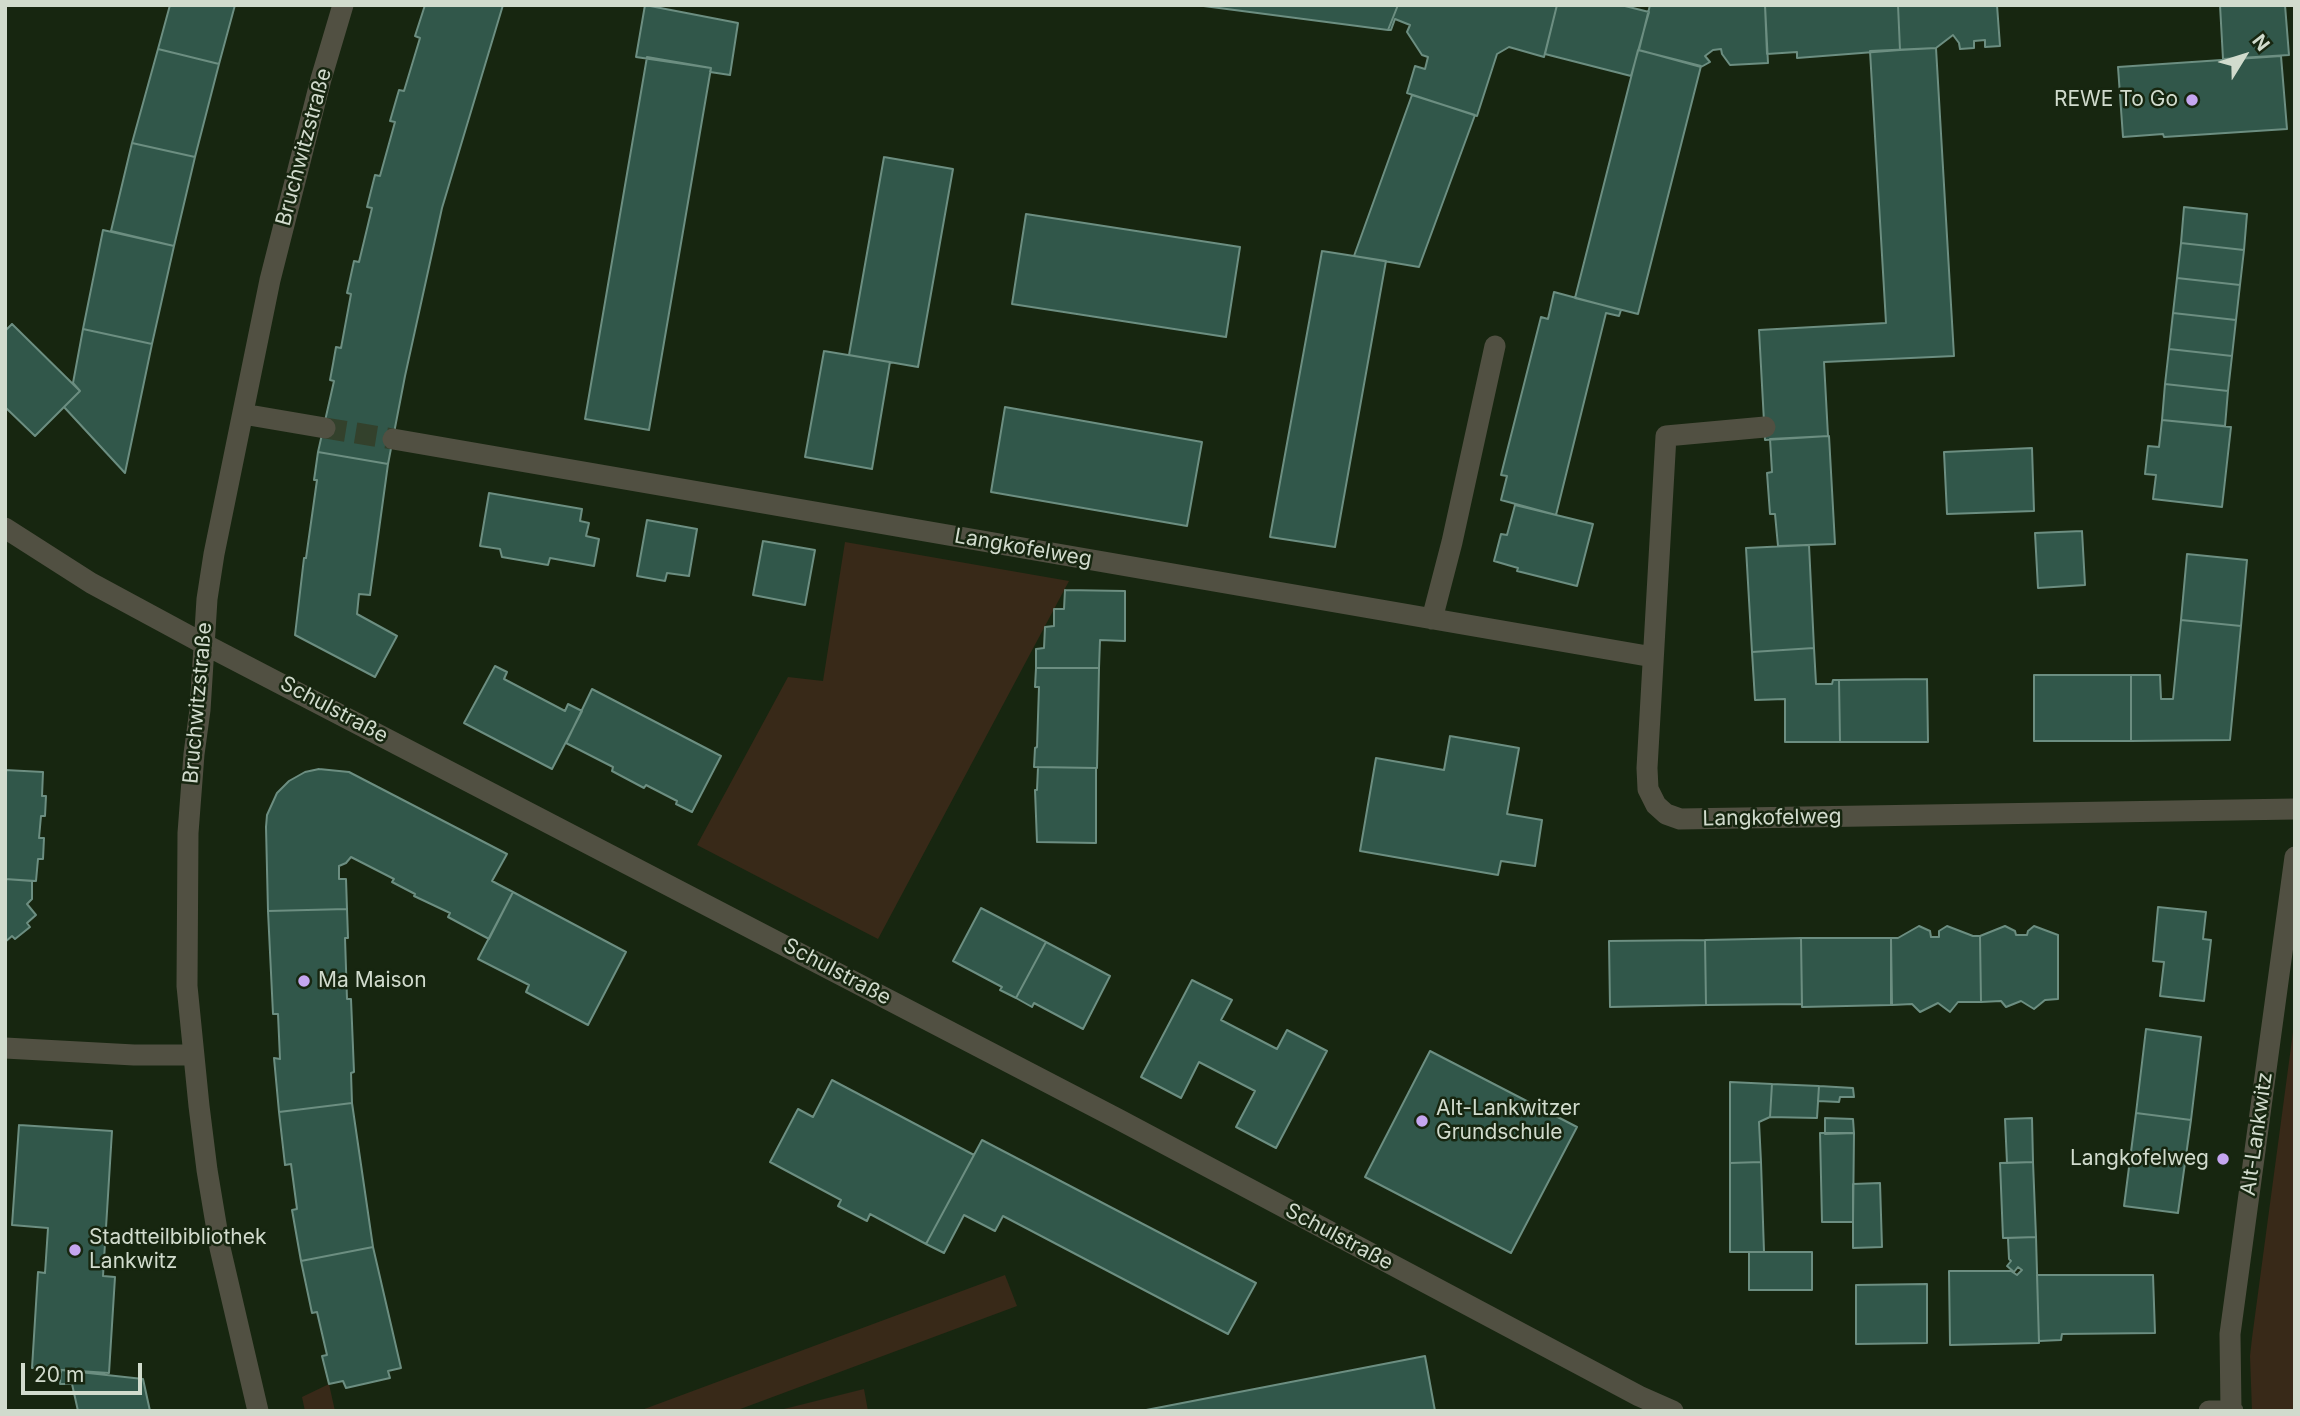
<!DOCTYPE html>
<html>
<head>
<meta charset="utf-8">
<style>
  body { margin:0 }
  #map { position:relative; width:2300px; height:1416px; overflow:hidden; background:#172610; font-family:Inter,sans-serif }
  canvas { display:block }
  .frame { position:absolute; inset:0; border:7px solid #d1dbcd; pointer-events:none }
  .north { position:absolute; left:2209px; top:21px; width:70px; height:70px; -webkit-text-stroke:5px #172610; paint-order:stroke; rotate:52deg; font-size:19px; font-weight:700; line-height:28px; text-align:center; color:#d1dbcd }
  .north::after { content:''; display:block; margin:auto; width:24px; height:32px; background:#d1dbcd; clip-path:polygon(50% 0,100% 100%,50% 72%,0 100%) }
  .scale { position:absolute; left:21px; top:1363px; width:121px; height:32px; box-sizing:border-box; border:4px solid #d1dbcd; border-top:0; padding-left:9px; font-size:21px; line-height:24px; white-space:nowrap; color:#d1dbcd; -webkit-text-stroke:5px #172610; paint-order:stroke }
</style>
</head>
<body>
<div id="map">
<canvas width="2300" height="1416"></canvas>
<div class="frame"></div>
<div class="north">N</div>
<div class="scale">20 m</div>
</div>
<script>
const ctx = document.querySelector('canvas').getContext('2d');
ctx.lineJoin = 'round';
function paint(path, color) { ctx.fillStyle = color; ctx.fill(path, 'evenodd'); }
const shape = rows => new Path2D(rows.map(r => 'M' + r).join(''));
function strokePath(path, color, width, dash) { ctx.strokeStyle = color; ctx.lineWidth = width; ctx.lineCap = dash ? 'butt' : 'round'; ctx.setLineDash(dash || []); ctx.stroke(path); }
function write(font, color, halo, rows, align = 'center') {
  ctx.font = font + ' Inter,sans-serif'; ctx.lineWidth = 5; ctx.setLineDash([]); ctx.textBaseline = 'middle'; ctx.strokeStyle = halo; ctx.fillStyle = color; for (const [text, x, y, turn = 0] of rows) {
    ctx.save(); ctx.translate(x, y); ctx.rotate((+turn || 0) * Math.PI / 180); ctx.textAlign = isNaN(turn) ? turn : align; if (halo) ctx.strokeText(text, 0, 0); ctx.fillText(text, 0, 0); ctx.restore();
  }
}
paint(shape([
  [845,542,1069,581,878,939,697,845,788,677,823,681],
  [2295,1017,2295,1411,2252,1411,2250,1356,2252,1338],
  [1005,1275,1017,1306,735,1411,639,1411],
  [329,1384,335,1411,305,1411,302,1397],
  [864,1389,868,1411,776,1411]
]), '#382918');
const building = shape([
  [170,5,235,5,219,64,158,49,170,5],
  [425,5,503,5,442,208,405,376,388,464,318,452,334,381,330,380,333,364,336,347,341,348,351,294,347,293,354,261,359,262,372,208,367,207,375,175,380,176,395,122,390,121,399,90,404,91,420,38,415,36,425,5],
  [645,5,738,23,730,75,710,72,711,68,636,57,645,5],
  [1196,5,1398,5,1388,30,1196,5],
  [1398,5,1557,5,1544,57,1509,47,1497,54,1477,116,1407,93,1415,66,1425,69,1428,57,1422,55,1407,32,1410,25,1395,19,1391,30,1388,30,1398,5],
  [1557,5,1621,5,1649,12,1631,76,1545,54,1557,5],
  [1650,5,1765,5,1768,63,1730,65,1722,54,1721,49,1713,50,1705,56,1710,62,1701,67,1639,50,1650,5],
  [1765,5,1898,5,1900,50,1797,58,1797,52,1767,54,1765,5],
  [1898,5,1997,5,2000,46,1985,47,1985,40,1974,41,1974,48,1960,49,1959,43,1953,35,1936,48,1900,50,1898,5],
  [2220,5,2285,5,2289,55,2223,59,2220,5],
  [1936,48,1954,356,1824,362,1828,436,1765,440,1759,330,1886,323,1870,51,1936,48],
  [158,49,219,64,195,157,132,143,158,49],
  [1638,50,1701,66,1638,314,1575,298,1638,50],
  [2281,56,2287,129,2164,137,2163,134,2123,137,2118,67,2281,56],
  [647,57,711,68,649,430,585,419,647,57],
  [1412,95,1475,115,1419,267,1354,256,1412,95],
  [132,143,195,157,174,246,111,231,132,143],
  [884,157,953,169,918,367,849,355,884,157],
  [2184,207,2247,214,2244,250,2181,243,2184,207],
  [1026,214,1240,247,1226,337,1012,304,1026,214],
  [103,230,174,246,152,344,83,329,103,230],
  [2181,243,2244,250,2240,285,2177,278,2181,243],
  [1322,251,1386,261,1335,547,1270,537,1322,251],
  [2177,278,2240,285,2236,320,2173,313,2177,278],
  [1554,292,1621,310,1619,316,1606,313,1556,515,1501,500,1507,476,1501,475,1541,317,1548,319,1554,292],
  [2173,313,2236,320,2232,356,2169,349,2173,313],
  [12,324,80,391,35,436,5,407,5,331,12,324],
  [83,329,152,344,125,473,64,407,80,391,73,383,83,329],
  [2169,349,2232,356,2228,391,2165,384,2169,349],
  [824,351,890,362,872,469,805,457,824,351],
  [2165,384,2228,391,2225,426,2162,420,2165,384],
  [1005,407,1202,442,1187,526,991,492,1005,407],
  [2162,420,2231,427,2222,507,2153,499,2156,475,2145,474,2148,446,2159,447,2162,420],
  [1829,436,1835,544,1778,546,1775,514,1770,514,1767,473,1772,472,1770,439,1829,436],
  [2032,448,2034,511,1947,514,1944,452,2032,448],
  [318,452,388,464,370,595,359,594,357,614,397,636,375,677,295,635,304,558,306,558,317,480,314,480,318,452],
  [489,493,582,509,580,521,589,523,586,536,599,539,594,566,550,558,548,565,502,557,500,549,480,546,489,493],
  [1515,505,1593,524,1577,586,1517,571,1518,568,1494,561,1501,534,1507,535,1515,505],
  [647,520,697,529,689,576,667,573,665,581,637,576,647,520],
  [2082,531,2085,585,2038,588,2035,533,2082,531],
  [763,541,815,550,805,605,753,595,763,541],
  [1809,545,1814,648,1752,652,1746,548,1809,545],
  [2187,554,2247,560,2241,626,2181,620,2187,554],
  [1065,590,1125,591,1125,641,1100,640,1099,668,1036,668,1036,649,1044,648,1045,627,1054,626,1054,609,1064,609,1065,590],
  [2181,620,2241,626,2230,740,2131,741,2131,675,2160,675,2161,699,2173,699,2181,620],
  [1814,648,1816,684,1832,684,1833,680,1839,680,1840,742,1785,742,1785,699,1755,700,1752,652,1814,648],
  [495,666,507,672,504,679,565,711,568,704,582,711,552,769,464,723,495,666],
  [1036,668,1099,668,1097,768,1034,767,1035,748,1037,747,1039,687,1035,687,1036,668],
  [2034,675,2131,675,2131,741,2034,741,2034,675],
  [1927,679,1928,742,1840,742,1839,680,1927,679],
  [592,689,721,756,692,812,676,804,677,801,646,785,644,788,612,771,613,767,566,743,592,689],
  [1450,736,1519,748,1507,814,1542,820,1535,866,1501,861,1498,875,1360,851,1376,758,1444,770,1450,736],
  [1038,767,1096,768,1096,843,1037,842,1035,790,1037,790,1038,767],
  [319,769,349,772,507,854,492,881,513,892,489,939,448,917,450,913,414,896,415,894,392,882,394,879,351,857,346,863,339,866,339,879,346,879,347,909,268,911,266,827,267,815,277,793,289,781,305,772,319,769],
  [5,770,43,772,42,796,46,796,45,816,41,816,39,838,44,838,43,859,38,859,36,881,5,879,5,770],
  [5,879,32,881,32,899,27,904,36,915,27,923,30,927,15,939,12,936,5,942,5,879],
  [513,892,626,952,588,1025,526,992,529,985,478,959,513,892],
  [2158,907,2206,912,2203,939,2211,940,2204,1001,2160,996,2164,962,2153,961,2158,907],
  [981,908,1046,942,1016,998,1000,990,1002,987,953,961,981,908],
  [347,909,348,938,345,938,347,999,351,999,354,1072,351,1073,352,1103,279,1112,274,1058,280,1059,278,1014,273,1014,268,911,347,909],
  [1919,926,1930,931,1931,937,1939,937,1939,931,1947,926,1973,936,1980,936,1981,1002,1958,1002,1950,1012,1938,1003,1920,1012,1912,1004,1892,1005,1891,938,1898,938,1919,926],
  [2005,926,2015,931,2016,935,2027,935,2028,931,2034,926,2058,935,2058,999,2045,1000,2034,1009,2021,1001,2006,1007,2001,1001,1981,1002,1980,936,2005,926],
  [1801,938,1802,1004,1706,1005,1705,940,1801,938],
  [1801,938,1891,938,1891,1005,1802,1007,1801,938],
  [1705,940,1706,1005,1610,1007,1609,941,1705,940],
  [1046,942,1110,976,1083,1029,1034,1003,1032,1007,1016,998,1046,942],
  [1192,980,1232,1000,1221,1020,1277,1049,1287,1030,1327,1051,1276,1148,1236,1127,1255,1091,1199,1062,1181,1098,1141,1077,1192,980],
  [2146,1029,2201,1037,2191,1120,2136,1113,2146,1029],
  [1430,1051,1577,1127,1511,1253,1365,1177,1430,1051],
  [832,1080,974,1155,926,1244,870,1214,867,1221,838,1206,841,1200,770,1162,798,1109,813,1117,832,1080],
  [1730,1082,1772,1084,1770,1117,1759,1122,1761,1162,1730,1163,1730,1082],
  [1772,1084,1819,1086,1817,1118,1770,1117,1772,1084],
  [1819,1086,1853,1088,1854,1097,1840,1097,1839,1102,1818,1101,1819,1086],
  [352,1103,373,1247,301,1261,292,1210,297,1209,291,1164,285,1165,279,1112,352,1103],
  [2136,1113,2191,1120,2178,1213,2124,1206,2136,1113],
  [1825,1118,1853,1119,1854,1133,1825,1134,1825,1118],
  [2032,1118,2033,1162,2007,1163,2005,1119,2032,1118],
  [19,1125,112,1131,103,1276,115,1277,109,1373,32,1368,38,1272,45,1273,48,1228,12,1225,19,1125],
  [1820,1133,1854,1133,1853,1222,1822,1222,1820,1133],
  [982,1140,1256,1283,1228,1334,1003,1216,995,1231,964,1215,944,1253,926,1244,982,1140],
  [1761,1162,1764,1252,1730,1252,1730,1163,1761,1162],
  [2033,1162,2036,1237,2003,1238,2000,1163,2033,1162],
  [1880,1183,1882,1247,1853,1248,1853,1184,1880,1183],
  [2036,1237,2039,1343,1950,1345,1949,1271,2011,1271,2017,1275,2022,1270,2018,1267,2014,1272,2007,1266,2011,1261,2009,1259,2008,1238,2036,1237],
  [373,1247,401,1368,388,1371,390,1378,346,1388,343,1381,329,1384,322,1356,327,1355,317,1312,312,1313,301,1261,373,1247],
  [1749,1252,1812,1252,1812,1290,1749,1290,1749,1252],
  [2037,1275,2153,1275,2155,1333,2062,1334,2061,1340,2039,1341,2037,1275],
  [1927,1284,1927,1343,1856,1344,1856,1285,1927,1284],
  [1425,1356,1435,1411,1141,1411,1425,1356],
  [61,1370,143,1379,150,1411,78,1411,72,1384,60,1384,61,1370]
]);
paint(building, '#31574a');
strokePath(building, '#6c8e81', 2);
strokePath(shape([
  [325,428,393,439]
]), '#33412c', 21, [21, 10]);
strokePath(shape([
  [243,414,325,428],
  [1765,427,1666,436,1647,768,1648,789,1656,805,1666,814,1680,819,2295,809],
  [393,439,1653,657],
  [5,528,91,583,204,644,1118,1119,1639,1396,1673,1411],
  [1432,619,1452,542,1495,346],
  [5,1048,134,1055,193,1055],
  [258,1411,220,1248,207,1170,199,1106,187,986,188,833,194,754,200,710,207,599,214,554,270,280,321,79,343,5],
  [2209,1411,2233,1411],
  [2231,1411,2230,1334,2295,857]
]), '#515042', 21);
for (const [x, y, r, color] of [
  [2192,100,7,"#c5a6f0"],
  [304,981,7,"#c5a6f0"],
  [1422,1121,7,"#c5a6f0"],
  [2223,1159,7,"#c5a6f0"],
  [75,1250,7,"#c5a6f0"]
]) { const dot = new Path2D(); dot.arc(x, y, r, 0, 2 * Math.PI); ctx.fillStyle = color; ctx.fill(dot); strokePath(dot, '#172610', 2.5); }
write('21px', '#d1dbcd', '#172610', [
  ["REWE To Go",2178,100,"right"],
  ["Ma Maison",318,981],
  ["Alt-Lankwitzer",1436,1109],
  ["Grundschule",1436,1133],
  ["Langkofelweg",2209,1159,"right"],
  ["Stadtteilbibliothek",89,1238],
  ["Lankwitz",89,1262]
], 'left');
write('21px', '#d1dbcd', '#172610', [
  ["Bruchwitzstraße",304,147,-75],
  ["Langkofelweg",1023,548,10],
  ["Bruchwitzstraße",198,703,-85],
  ["Schulstraße",334,710,28],
  ["Langkofelweg",1772,818,-1],
  ["Schulstraße",837,972,28],
  ["Alt-Lankwitz",2257,1134,-82],
  ["Schulstraße",1339,1237,28]
]);
</script>
</body>
</html>
